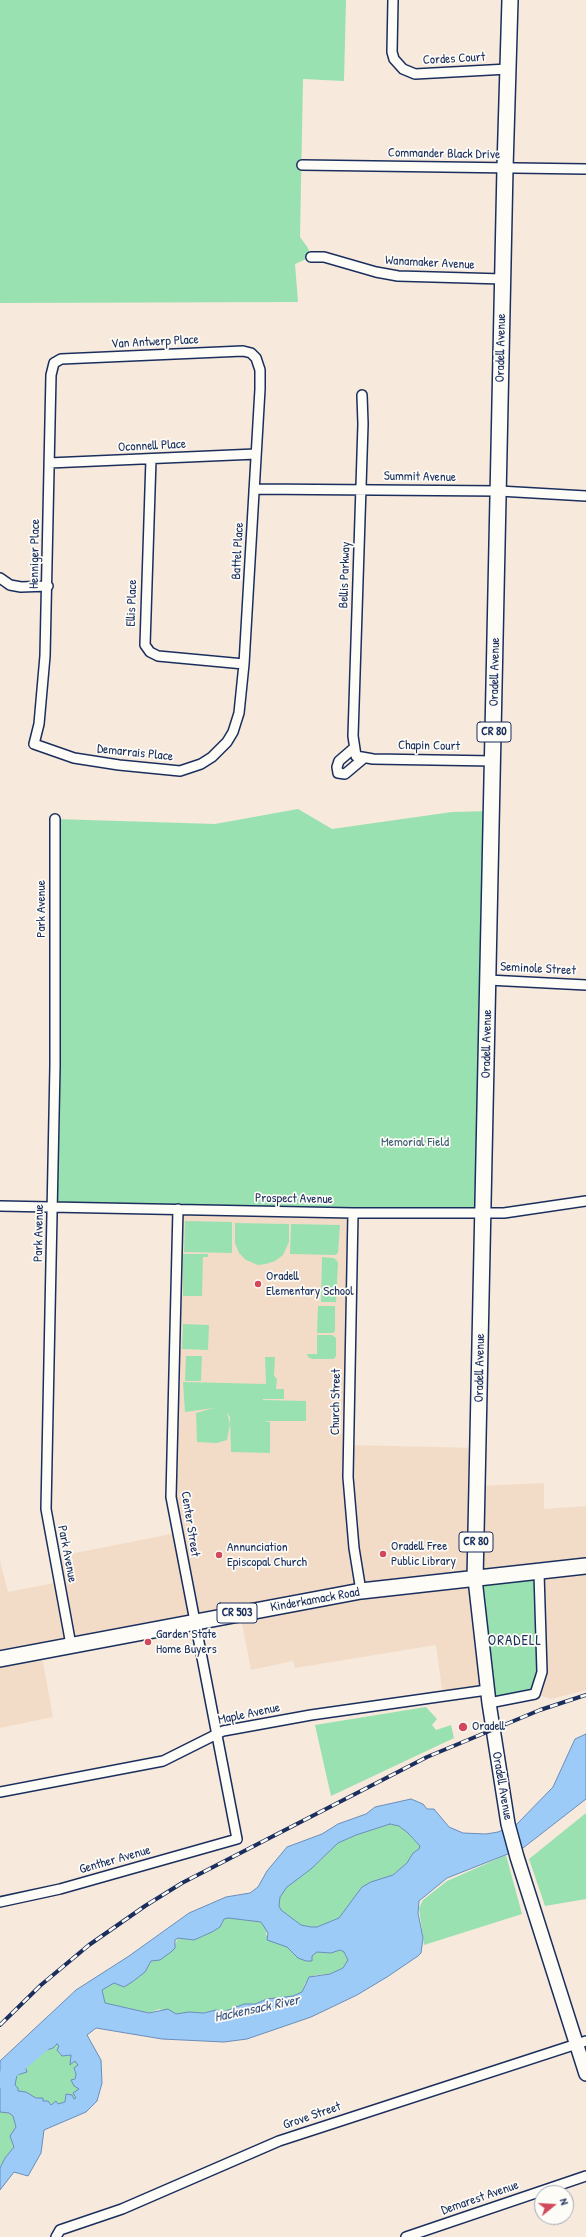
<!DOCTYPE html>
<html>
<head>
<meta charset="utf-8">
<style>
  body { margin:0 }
  #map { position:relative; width:586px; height:2237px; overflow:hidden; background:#f7e9db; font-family:"Patrick Hand",sans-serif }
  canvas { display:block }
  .north { position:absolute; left:534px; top:2185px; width:40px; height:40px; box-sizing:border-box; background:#fdfcf7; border:1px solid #a3aaba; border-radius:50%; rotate:72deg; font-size:11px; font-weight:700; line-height:16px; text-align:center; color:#1b2f5e }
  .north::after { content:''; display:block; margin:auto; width:14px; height:18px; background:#d1495b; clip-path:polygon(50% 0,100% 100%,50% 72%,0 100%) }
</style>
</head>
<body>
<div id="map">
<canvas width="586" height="2237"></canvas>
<div class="north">N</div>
</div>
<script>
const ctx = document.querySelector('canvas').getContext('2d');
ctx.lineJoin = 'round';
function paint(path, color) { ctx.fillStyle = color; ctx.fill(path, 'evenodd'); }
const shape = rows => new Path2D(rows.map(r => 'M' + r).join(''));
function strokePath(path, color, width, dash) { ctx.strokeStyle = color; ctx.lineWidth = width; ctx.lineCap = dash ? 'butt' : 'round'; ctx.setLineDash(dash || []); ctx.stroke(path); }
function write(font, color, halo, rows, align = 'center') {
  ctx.font = font + ' "Patrick Hand",sans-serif'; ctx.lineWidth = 3.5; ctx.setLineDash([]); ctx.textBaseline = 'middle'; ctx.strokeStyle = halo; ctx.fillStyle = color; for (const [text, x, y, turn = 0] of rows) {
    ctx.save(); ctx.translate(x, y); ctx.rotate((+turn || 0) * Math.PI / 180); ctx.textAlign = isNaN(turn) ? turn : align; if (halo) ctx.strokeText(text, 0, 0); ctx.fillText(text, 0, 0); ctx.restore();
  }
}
paint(shape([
  [178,1209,353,1213,348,1445,479,1448,478,1486,544,1483,544,1509,586,1506,586,1690,551,1699,535,1694,487,1690,443,1697,436,1645,295,1668,293,1661,251,1670,240,1613,41,1651,53,1717,0,1728,0,1561,8,1592,59,1582,55,1557,176,1533,171,1497]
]), '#f3dcc7');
paint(shape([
  [0,0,346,0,344,81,303,79,300,237,308,248,311,257,295,264,298,302,0,303],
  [298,809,332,829,452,812,492,811,484,1213,53,1207,55,819,215,824],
  [185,1221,232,1222,232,1253,184,1252],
  [235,1223,289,1224,289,1242,283,1255,275,1261,266,1264,258,1265,246,1260,239,1253,235,1243],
  [291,1224,340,1225,338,1253,335,1255,290,1254],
  [183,1254,208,1254,208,1257,203,1257,202,1296,183,1296],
  [322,1257,334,1258,338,1262,336,1302,321,1302],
  [318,1306,335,1306,335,1331,333,1333,317,1333],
  [183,1324,209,1325,208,1350,182,1349],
  [317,1335,332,1335,336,1338,336,1356,334,1359,312,1359,308,1357,307,1354,317,1354],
  [186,1356,202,1356,201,1381,185,1381],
  [265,1357,275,1357,274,1376,277,1379,276,1389,284,1389,284,1399,263,1399,263,1403,263,1400,306,1401,306,1421,263,1421,270,1422,270,1453,231,1452,230,1417,227,1412,230,1424,227,1440,217,1443,197,1442,196,1413,214,1408,185,1412,183,1382,266,1384],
  [539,1573,542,1672,535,1694,489,1703,475,1579],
  [426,1707,437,1719,432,1725,436,1730,451,1725,454,1738,331,1796,315,1725],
  [586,1813,586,1899,545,1906,529,1859],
  [390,1824,399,1826,408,1833,420,1846,419,1849,413,1853,407,1863,393,1875,362,1887,339,1918,317,1927,311,1927,301,1925,281,1910,279,1906,280,1897,287,1886,311,1869,338,1843,356,1835],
  [506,1855,522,1914,424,1945,419,1908,423,1900,447,1881],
  [228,1918,261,1922,267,1930,266,1935,287,1947,298,1958,311,1961,312,1956,317,1951,331,1953,340,1950,344,1952,348,1960,343,1968,330,1974,315,1975,305,1983,302,1992,293,1996,267,1999,255,2004,244,2004,223,2012,216,2010,204,2013,189,2012,176,2014,159,2009,149,2013,105,2003,102,1990,114,1983,124,1987,145,1972,151,1961,160,1960,175,1945,178,1938,194,1940,212,1932,220,1927,224,1919],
  [57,2044,59,2046,57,2050,62,2056,71,2055,71,2065,75,2061,79,2065,74,2070,76,2074,73,2082,79,2089,76,2098,74,2099,72,2095,68,2095,65,2096,65,2102,58,2104,57,2101,51,2105,25,2092,18,2091,18,2088,15,2085,17,2075,27,2071,24,2063,26,2057,38,2055,43,2051,53,2048],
  [0,2112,9,2113,13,2116,16,2127,14,2131,14,2147,5,2158,0,2168]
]), '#99e1b0');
const water = shape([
  [586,1734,586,1799,523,1848,447,1878,419,1901,418,1913,423,1938,421,1953,418,1956,387,1977,357,1995,311,2017,247,2039,224,2042,162,2039,96,2028,87,2035,101,2060,102,2083,97,2101,86,2112,44,2130,41,2153,28,2176,14,2172,0,2190,0,2168,5,2158,14,2147,10,2136,16,2127,13,2116,9,2113,0,2112,0,2061,76,1990,129,1956,189,1913,226,1897,250,1893,258,1887,267,1871,287,1847,322,1834,338,1824,366,1814,375,1807,411,1799,423,1804,427,1809,434,1809,449,1827,463,1833,486,1834,498,1832,517,1824,553,1787,575,1739,586,1734],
  [390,1824,399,1826,408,1833,420,1846,419,1849,413,1853,407,1863,393,1875,371,1882,362,1887,339,1918,317,1927,311,1927,301,1925,281,1910,279,1906,280,1897,287,1887,311,1869,338,1843,356,1835,390,1824],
  [228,1918,261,1922,268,1933,267,1940,287,1947,298,1958,306,1961,312,1961,312,1956,317,1952,331,1953,340,1950,344,1952,348,1960,343,1968,330,1974,309,1977,302,1992,293,1996,267,1999,255,2004,244,2004,223,2012,216,2010,204,2013,189,2012,176,2014,168,2009,149,2013,105,2003,102,1990,114,1983,124,1987,132,1982,145,1972,151,1961,160,1960,171,1952,175,1948,175,1940,178,1938,194,1940,212,1932,220,1927,224,1919,228,1918],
  [57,2044,59,2046,57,2050,62,2056,71,2055,70,2065,75,2061,78,2065,74,2068,76,2074,75,2079,71,2080,74,2086,79,2089,73,2093,76,2098,74,2099,72,2095,66,2094,65,2102,58,2104,56,2101,51,2105,48,2101,43,2101,43,2098,36,2098,26,2092,18,2091,18,2088,15,2085,17,2075,27,2072,24,2063,26,2057,38,2055,43,2051,53,2048,57,2044]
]);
paint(water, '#9dcbf8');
strokePath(water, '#698dba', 1);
strokePath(shape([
  [0,2081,44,2044]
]), '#9dcbf8', 14);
const street = shape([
  [393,0,392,52,394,59,403,69,415,74,508,69],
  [302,165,586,169],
  [311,257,324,257,376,272,398,276,503,279],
  [243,351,251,353,256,358,260,370,260,389,244,664,239,713,233,732,227,742,212,757,201,764,180,771,119,765,74,758,34,744,39,724,45,656,51,375,54,363,61,359,243,351],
  [362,395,363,424,353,736,356,756,373,759,494,761],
  [151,459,145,645,150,652,158,656,244,664],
  [49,463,256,454],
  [254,489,499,491,586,496],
  [0,578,10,585,21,587,48,586],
  [354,748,339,761,337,767,338,773,345,774,364,758],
  [55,819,55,1066,46,1509,71,1645],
  [488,980,586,985],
  [0,1206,353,1213,504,1213,586,1201],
  [353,1213,348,1477,354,1548,361,1591],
  [489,1703,535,1694,542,1672,539,1573],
  [0,1792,163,1761,223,1731,311,1715,487,1690],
  [0,1902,60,1889,237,1839,171,1497,178,1209],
  [56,2237,60,2230,122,2209,279,2141,586,2041],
  [406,2237,586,2176]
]);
const secondary = shape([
  [475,1579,489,1703,508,1824,517,1857,586,2074]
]);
const primary = shape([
  [475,1579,505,168,510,0],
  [0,1659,361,1591,586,1566]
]);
strokePath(street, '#1b2f5e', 12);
strokePath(secondary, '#1b2f5e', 16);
strokePath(primary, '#1b2f5e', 18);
strokePath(street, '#fdfcf7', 9);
strokePath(secondary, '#fdfcf7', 13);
strokePath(primary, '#fdfcf7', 15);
const rail = shape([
  [0,2025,41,1985,89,1945,145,1906,182,1883,427,1757,540,1710,586,1695]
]);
strokePath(rail, '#1b2f5e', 4);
strokePath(rail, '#fdfcf7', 2.5, [8]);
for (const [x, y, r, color] of [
  [258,1284,4,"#d1495b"],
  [383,1554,4,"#d1495b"],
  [219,1555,4,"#d1495b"],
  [148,1642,4,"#d1495b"],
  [463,1727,5,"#d1495b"]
]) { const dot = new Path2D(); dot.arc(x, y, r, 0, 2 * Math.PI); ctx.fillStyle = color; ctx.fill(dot); strokePath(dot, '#fdfcf7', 1.5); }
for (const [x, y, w] of [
  [494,732,34],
  [476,1542,34],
  [237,1613,40]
]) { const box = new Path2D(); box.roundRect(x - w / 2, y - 10, w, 20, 3); ctx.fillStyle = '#fdfcf7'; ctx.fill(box); strokePath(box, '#1b2f5e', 1); }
write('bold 12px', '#1b2f5e', null, [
  ["CR 80",494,732],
  ["CR 80",476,1542],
  ["CR 503",237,1613]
]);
write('13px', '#1b2f5e', '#fdfcf7', [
  ["Cordes Court",454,59,-3],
  ["Commander Black Drive",444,154,1],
  ["Wanamaker Avenue",430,263,3],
  ["Van Antwerp Place",155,342,-3],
  ["Oradell Avenue",501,348,-89],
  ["Oconnell Place",152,446,-3],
  ["Summit Avenue",420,477,1],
  ["Battel Place",238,551,-87],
  ["Henniger Place",35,554,-89],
  ["Bellis Parkway",345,575,-88],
  ["Ellis Place",132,603,-88],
  ["Oradell Avenue",495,672,-89],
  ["Chapin Court",429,746,1],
  ["Demarrais Place",135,753,6],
  ["Park Avenue",42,909,-90],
  ["Seminole Street",538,969,3],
  ["Oradell Avenue",487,1044,-89],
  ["Prospect Avenue",294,1199,1],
  ["Park Avenue",39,1233,-89],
  ["Oradell Avenue",480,1368,-89],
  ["Church Street",336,1402,-89],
  ["Center Street",190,1524,81],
  ["Park Avenue",67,1554,79],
  ["Kinderkamack Road",315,1600,-10],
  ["Maple Avenue",249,1714,-12],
  ["Oradell Avenue",502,1786,80],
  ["Genther Avenue",115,1860,-16],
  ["Grove Street",312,2116,-19],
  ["Demarest Avenue",480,2198,-19]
]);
write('13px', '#3a5c72', '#fdfcf7', [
  ["Memorial Field",415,1143]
]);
write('13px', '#1b2f5e', '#fdfcf7', [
  ["Oradell",266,1277],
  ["Elementary School",266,1292],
  ["Oradell Free",391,1547],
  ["Public Library",391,1562],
  ["Annunciation",227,1548],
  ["Episcopal Church",227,1563],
  ["Garden State",156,1635],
  ["Home Buyers",156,1650],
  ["Oradell",472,1727]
], 'left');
write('italic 14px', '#3c5684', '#fdfcf7', [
  ["Hackensack River",257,2009,-12]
]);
ctx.letterSpacing = '1px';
write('15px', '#1b2f5e', '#fdfcf7', [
  ["ORADELL",515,1641]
]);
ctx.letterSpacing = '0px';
</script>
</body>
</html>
